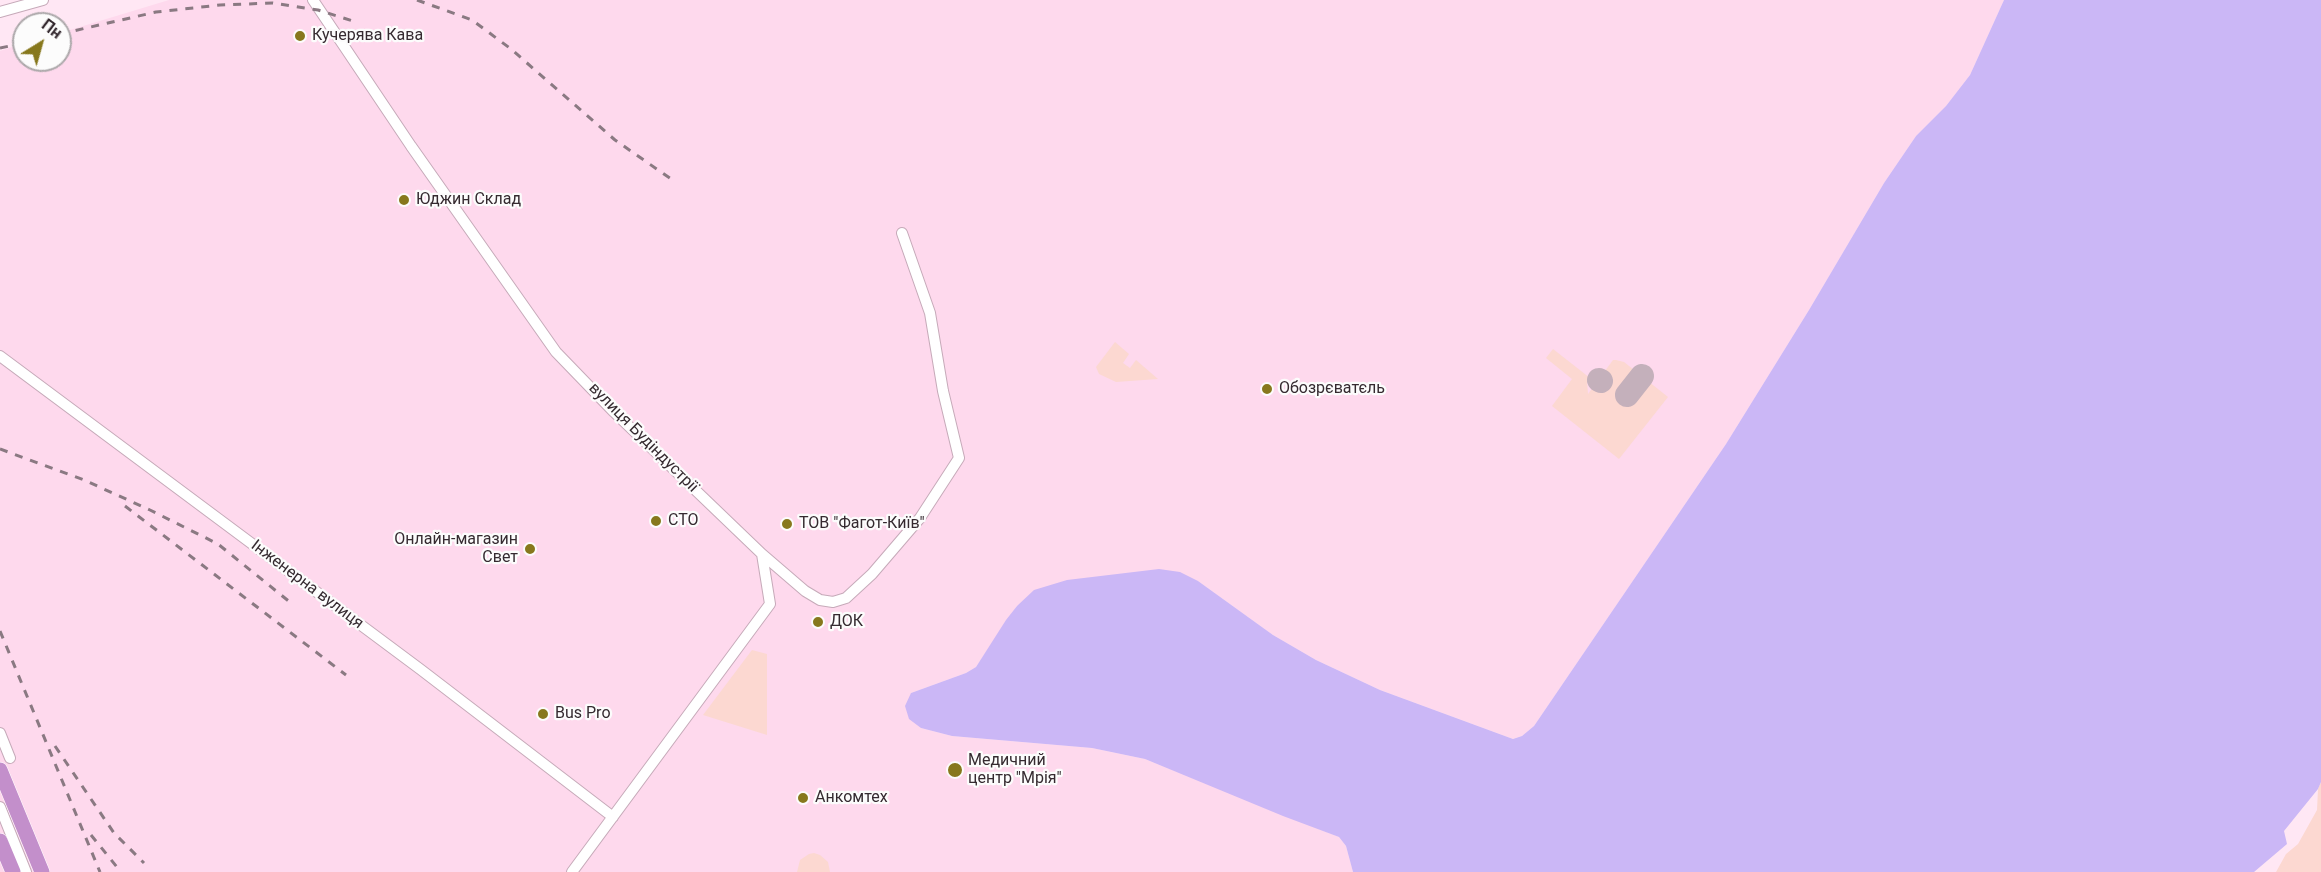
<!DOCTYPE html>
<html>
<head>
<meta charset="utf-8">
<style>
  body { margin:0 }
  #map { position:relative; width:2321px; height:872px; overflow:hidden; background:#ffe7f4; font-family:Roboto,sans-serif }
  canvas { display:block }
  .north { position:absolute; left:12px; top:12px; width:60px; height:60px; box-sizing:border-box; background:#fcfcfc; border:2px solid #aca8aa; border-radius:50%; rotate:37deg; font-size:16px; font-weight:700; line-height:24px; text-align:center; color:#352a30 }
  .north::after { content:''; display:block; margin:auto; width:21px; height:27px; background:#87781d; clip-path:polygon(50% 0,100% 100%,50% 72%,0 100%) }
</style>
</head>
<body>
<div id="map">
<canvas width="2321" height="872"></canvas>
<div class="north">Пн</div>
</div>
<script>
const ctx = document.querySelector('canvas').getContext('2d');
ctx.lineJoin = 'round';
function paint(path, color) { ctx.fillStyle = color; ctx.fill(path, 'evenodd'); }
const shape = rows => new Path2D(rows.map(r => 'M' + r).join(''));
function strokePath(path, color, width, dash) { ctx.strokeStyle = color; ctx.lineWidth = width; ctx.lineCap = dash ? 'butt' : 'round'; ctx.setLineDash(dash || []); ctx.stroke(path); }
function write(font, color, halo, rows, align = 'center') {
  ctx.font = font + ' Roboto,sans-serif'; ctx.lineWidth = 4.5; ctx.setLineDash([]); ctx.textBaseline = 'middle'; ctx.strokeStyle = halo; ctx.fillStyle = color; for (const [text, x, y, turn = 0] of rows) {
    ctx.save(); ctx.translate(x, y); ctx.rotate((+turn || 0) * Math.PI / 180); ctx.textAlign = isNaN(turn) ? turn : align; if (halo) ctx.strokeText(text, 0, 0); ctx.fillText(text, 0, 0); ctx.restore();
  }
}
paint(shape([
  [169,0,2004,0,1970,75,1946,106,1916,136,1884,183,1809,310,1726,444,1534,726,1522,736,1513,739,1380,690,1316,660,1273,635,1198,581,1017,606,976,667,966,673,911,693,921,728,952,736,1092,748,1145,759,1339,837,1346,846,1353,872,0,872,0,51,24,43,24,60,60,60,60,33]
]), '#fed9ed');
paint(shape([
  [1115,342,1129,354,1123,363,1130,368,1136,360,1158,379,1116,382,1099,374,1096,367],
  [1553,349,1590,378,1587,381,1588,394,1613,360,1616,360,1624,362,1668,397,1619,459,1552,406,1572,379,1546,358],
  [752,650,767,654,767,735,703,715],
  [2321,782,2321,872,2276,872,2286,854,2298,844,2317,810,2318,789],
  [814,853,820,855,828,862,830,872,797,872,800,860,809,854]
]), '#fcd8d1');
paint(shape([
  [2004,0,2321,0,2321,782,2318,789,2284,831,2287,844,2254,872,1353,872,1346,846,1339,837,1283,816,1145,759,1092,748,952,736,921,728,909,719,905,706,911,693,966,673,976,667,1006,620,1017,606,1034,590,1067,580,1159,569,1180,572,1198,581,1273,635,1316,660,1380,690,1513,739,1522,736,1534,726,1726,444,1809,310,1884,183,1916,136,1946,106,1970,75]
]), '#cbb7f6');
strokePath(shape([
  [1599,380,1601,381],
  [1627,395,1642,376]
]), '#c4b0bb', 24);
const minor = shape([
  [313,0,411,146,556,352,614,412,762,554,770,604,572,872],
  [0,12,43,0],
  [0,356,420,669,613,817],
  [762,554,805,591,820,600,833,602,846,598,872,574,920,518,959,458,943,391,930,313,902,233],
  [0,733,10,758],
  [0,807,26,872]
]);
const highway = shape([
  [0,770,42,872],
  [0,841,13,872]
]);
strokePath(minor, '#c6aab9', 12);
strokePath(highway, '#fff', 16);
strokePath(minor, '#fff', 10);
strokePath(highway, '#c38fcb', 15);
strokePath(shape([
  [417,0,472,20,511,49,615,140,674,181],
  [60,34,156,12,220,5,273,3,318,10,353,21],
  [0,48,24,43],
  [0,449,84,480,150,510,218,544,291,603],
  [125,506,346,675],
  [0,631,100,872],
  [55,746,114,833,144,863],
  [91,835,121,872]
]), '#8a7982', 3, [8, 8]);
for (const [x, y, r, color] of [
  [300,36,6,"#87781d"],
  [404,200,6,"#87781d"],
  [1267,389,6,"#87781d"],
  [656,521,6,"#87781d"],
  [787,524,6,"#87781d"],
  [530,549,6,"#87781d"],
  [818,622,6,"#87781d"],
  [543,714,6,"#87781d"],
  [955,770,8,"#87781d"],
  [803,798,6,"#87781d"]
]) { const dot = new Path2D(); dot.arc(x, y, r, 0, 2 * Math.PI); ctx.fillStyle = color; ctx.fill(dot); strokePath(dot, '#fcfcfc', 2); }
write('16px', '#352a30', '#fcfcfc', [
  ["Кучерява Кава",312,36],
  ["Юджин Склад",416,200],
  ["Обозрєватєль",1279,389],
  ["СТО",668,521],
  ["ТОВ \"Фагот-Київ\"",799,524],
  ["Онлайн-магазин",518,540,"right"],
  ["Свет",518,558,"right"],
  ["ДОК",830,622],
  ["Bus Pro",555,714],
  ["Медичний",968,761],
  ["центр \"Мрія\"",968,779],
  ["Анкомтех",815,798]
], 'left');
write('16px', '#352a30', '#fcfcfc', [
  ["вулиця Будіндустрії",643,438,45],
  ["Інженерна вулиця",307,585,37]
]);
</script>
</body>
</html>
